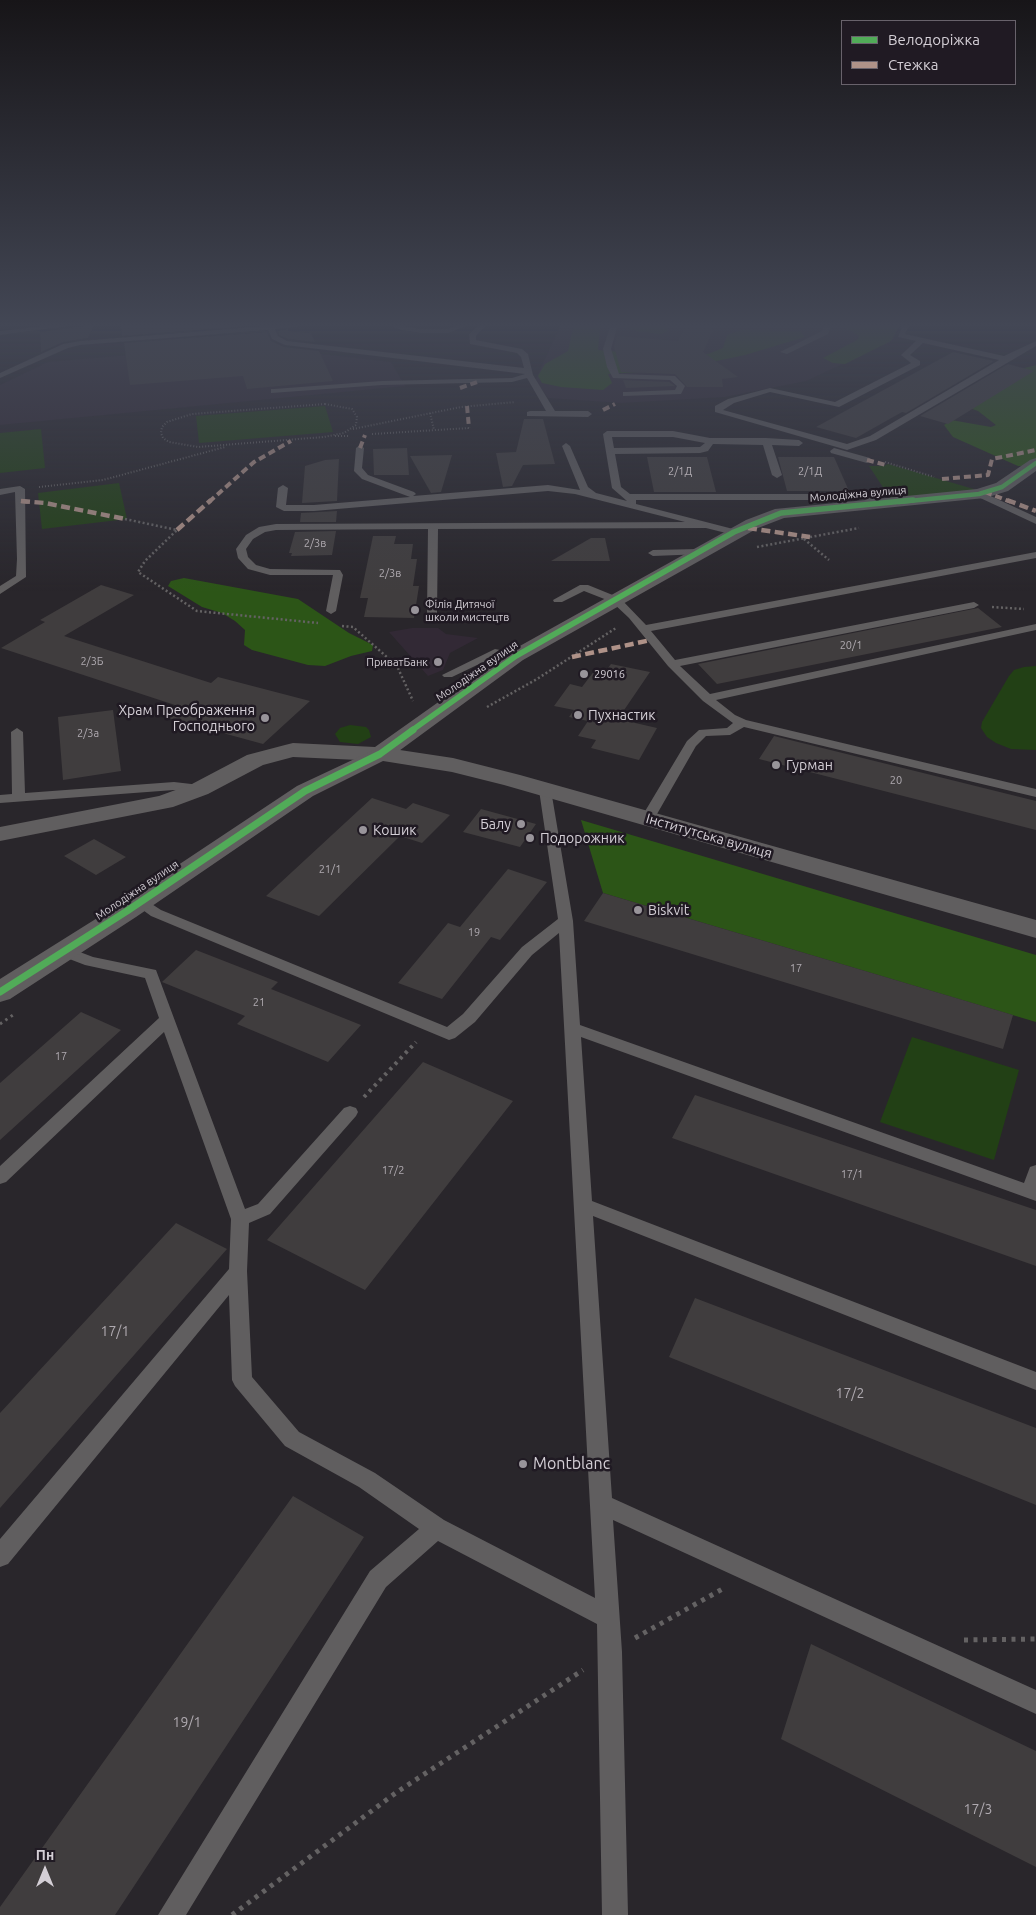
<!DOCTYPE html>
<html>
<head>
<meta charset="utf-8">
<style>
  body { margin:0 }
  #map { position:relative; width:1036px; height:1915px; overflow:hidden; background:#29262b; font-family:Ubuntu,sans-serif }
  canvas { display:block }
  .legend { position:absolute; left:841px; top:20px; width:175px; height:65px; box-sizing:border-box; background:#201a23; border:1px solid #68626b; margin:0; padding:6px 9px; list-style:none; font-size:15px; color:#d4cfd6 }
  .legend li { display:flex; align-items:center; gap:10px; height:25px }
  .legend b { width:25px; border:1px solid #68626b }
  .north { position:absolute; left:20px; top:1845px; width:50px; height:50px; -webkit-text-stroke:4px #201a23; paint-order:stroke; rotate:0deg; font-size:14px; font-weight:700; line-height:20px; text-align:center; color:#d4cfd6 }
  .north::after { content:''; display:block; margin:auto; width:18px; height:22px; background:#d4cfd6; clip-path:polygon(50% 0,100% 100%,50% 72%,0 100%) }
</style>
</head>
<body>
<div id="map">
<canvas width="1036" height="1915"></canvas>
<ul class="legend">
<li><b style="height:6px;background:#51ab58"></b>Велодоріжка</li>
<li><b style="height:6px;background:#af9288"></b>Стежка</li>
</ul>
<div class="north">Пн</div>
</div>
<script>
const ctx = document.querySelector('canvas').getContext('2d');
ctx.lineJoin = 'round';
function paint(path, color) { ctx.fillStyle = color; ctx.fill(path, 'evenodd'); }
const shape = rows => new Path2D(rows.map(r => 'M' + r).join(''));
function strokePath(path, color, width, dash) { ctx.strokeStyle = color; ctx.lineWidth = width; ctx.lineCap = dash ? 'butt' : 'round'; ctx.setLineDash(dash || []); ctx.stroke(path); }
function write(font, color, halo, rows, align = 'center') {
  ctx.font = font + ' Ubuntu,sans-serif'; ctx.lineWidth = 5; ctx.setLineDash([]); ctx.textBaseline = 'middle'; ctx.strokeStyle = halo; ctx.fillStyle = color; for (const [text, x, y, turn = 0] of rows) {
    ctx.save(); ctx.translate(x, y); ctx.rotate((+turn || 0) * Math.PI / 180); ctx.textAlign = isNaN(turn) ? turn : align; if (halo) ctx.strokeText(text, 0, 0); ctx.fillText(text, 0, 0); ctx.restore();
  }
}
paint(shape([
  [561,324,901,324,892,341,806,381,725,397,621,403,548,398,535,381],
  [244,345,391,362,405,386,0,425,0,385,48,362],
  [412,628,438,628,446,634,478,638,450,653,443,670,428,676,389,632]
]), '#322935');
paint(shape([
  [325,406,333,432,199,443,196,416],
  [41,429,45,468,0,473,0,433],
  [888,464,984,492,892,501,869,466,884,466],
  [119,483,127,519,42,529,38,493],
  [1036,666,1036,750,1011,749,996,743,987,737,981,728,982,722,1009,676,1014,670,1024,667],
  [350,725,366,727,369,730,371,737,358,744,340,742,335,734,340,728],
  [912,1037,1019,1070,994,1160,880,1122]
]), '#224015');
paint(shape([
  [574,324,668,324,667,331,661,334,636,331,619,325,606,324,600,327,598,350,645,354,708,354,723,348,727,335,742,330,800,331,805,337,745,355,674,370,608,374,612,383,603,390,561,387,542,383,538,376,545,364,568,351],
  [840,324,900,324,891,341,845,364,833,363,823,358,857,340,859,336],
  [1036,365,1036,462,1032,466,1018,466,953,437,944,425,951,420,991,427,996,425,978,411,956,403,994,376],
  [184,578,298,599,349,633,373,645,372,651,351,656,325,666,308,665,252,650,244,645,245,630,235,621,222,613,202,607,168,586,171,581],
  [581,820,1036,955,1036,1022,603,893]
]), '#2c5517');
paint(shape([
  [121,324,272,324,122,336],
  [687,324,716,324,703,352,738,377,722,379,723,387,687,387,675,374,621,372,614,346,617,336,678,341],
  [94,325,88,338,63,342,41,352,40,332],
  [288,329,288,331,311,333,315,342,288,339,279,335,278,331],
  [267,332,271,341,284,347,319,351,333,381,247,389,243,376,130,385,124,343],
  [953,352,994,361,906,413,902,412,856,438,816,427],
  [1008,364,1034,371,948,424,920,416],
  [623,380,669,382,675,386,626,388],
  [524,419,543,419,555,464,523,465,512,486,503,487,496,453,516,452],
  [407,448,409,475,374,475,373,449],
  [452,455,441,492,431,493,410,456],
  [647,457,707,457,716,492,654,492],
  [778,457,834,457,849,491,787,491],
  [339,459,337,501,302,503,305,466,325,460],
  [337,511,336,522,300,522,301,513],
  [336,531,332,555,291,556,292,553,289,553,295,532],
  [373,536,396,536,394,544,413,544,411,559,417,559,413,586,419,586,414,618,364,617,368,598,360,598],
  [591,538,605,538,610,561,551,561],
  [101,585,134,595,64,636,211,683,218,677,310,701,263,744,168,718,181,707,1,648,45,622,40,620],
  [978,608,1002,627,717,684,698,664],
  [611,664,650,672,618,719,657,728,639,760,591,748,596,740,578,736,588,721,569,717,574,710,554,706,570,684,582,687,595,670,605,672],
  [113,710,121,771,63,780,58,717],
  [774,736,1036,801,1036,830,759,759],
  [372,798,406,809,413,803,450,815,422,843,400,836,319,916,266,896],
  [481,809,536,824,520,847,463,832],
  [94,839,126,857,96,875,64,856],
  [508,869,547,882,500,940,491,937,442,999,398,983,448,923,460,927],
  [603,893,1013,1015,1003,1049,584,921],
  [196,950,278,982,271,989,361,1025,328,1062,237,1024,245,1016,162,982],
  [81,1012,121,1030,0,1140,0,1083],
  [423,1062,513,1101,365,1290,267,1240],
  [695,1095,1036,1210,1036,1266,672,1138],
  [176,1223,227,1249,0,1508,0,1413],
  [695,1298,1036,1428,1036,1505,669,1357],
  [293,1496,364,1537,115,1915,0,1915,0,1907],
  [811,1644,1036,1751,1036,1867,781,1739]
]), '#403d3e');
strokePath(shape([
  [325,404,352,409,357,417,356,425,344,433,324,437,198,447,169,442,163,438,161,433,162,427,167,422,192,414,325,404],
  [430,413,434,430],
  [353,429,461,407,515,402],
  [372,434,469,428],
  [335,436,348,436],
  [885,462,934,477],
  [39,487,103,480,225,447]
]), '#646263', 2, [1, 2]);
strokePath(shape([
  [125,519,177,530,145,561,138,572,197,611,318,623],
  [804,539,829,560],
  [757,547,859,528],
  [992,607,1024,609],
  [342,626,353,627,397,666,413,701],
  [487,707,537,679,616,628]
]), '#646263', 2.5, [2, 2.5]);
strokePath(shape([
  [0,1024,13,1015]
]), '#646263', 3, [2.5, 4]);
strokePath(shape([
  [364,1097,416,1042]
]), '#646263', 4, [3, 4.5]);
strokePath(shape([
  [635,1638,726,1587],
  [964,1640,1036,1639],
  [232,1915,397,1792,583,1670]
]), '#646263', 5, [4, 5.5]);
paint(shape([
  [63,324,83,324,0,335,0,331,63,324],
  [291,324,317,324,275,329,278,336,287,341,524,368,521,357,517,353,470,344,469,334,480,324,487,324,476,336,476,340,522,349,528,354,533,375,555,411,588,411,592,414,588,417,527,416,527,412,530,411,546,411,527,378,512,382,382,385,271,393,271,389,274,389,382,381,512,378,525,374,285,345,272,339,268,330,80,345,68,348,0,378,0,373,63,344,80,341,291,324],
  [388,324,421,329,448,329,461,324,470,324,449,333,421,333,401,330,388,324],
  [611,324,618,324,611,349,619,374,675,376,685,386,681,394,623,396,623,392,626,392,675,390,677,386,670,380,613,378,607,367,603,349,611,324],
  [825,324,832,324,828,334,787,354,780,352,822,331,825,324],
  [903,324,910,324,905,334,1004,356,1036,341,1036,346,876,440,847,450,715,412,715,406,728,399,770,388,835,402,911,363,901,355,916,341,898,337,903,324],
  [923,343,999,360,870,436,847,444,723,410,734,403,770,392,839,407,920,365,920,361,910,355,923,343],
  [607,431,673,431,710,438,766,438,799,440,803,443,799,446,772,445,782,475,777,478,772,475,763,445,713,444,708,451,700,453,615,454,621,487,630,494,874,494,879,497,874,500,636,500,636,504,737,530,737,534,734,535,706,528,438,529,437,613,432,616,427,613,428,529,276,530,265,532,253,539,246,549,248,557,256,565,270,569,340,570,343,575,336,611,331,614,326,611,333,575,270,575,248,569,238,558,236,549,246,535,259,527,276,524,685,522,575,494,548,491,314,511,284,511,276,507,278,488,283,485,288,488,286,505,314,505,410,497,362,479,354,471,356,448,360,445,364,448,362,468,368,475,414,492,416,494,413,496,548,485,580,490,562,446,566,443,570,446,588,487,596,493,627,501,612,488,603,434,607,431],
  [612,437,673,437,705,443,700,447,614,448,612,437],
  [834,448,870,458,871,460,867,463,831,453,830,451,834,448],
  [20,486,25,489,26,577,0,594,0,586,16,576,17,559,15,492,0,495,0,489,20,486],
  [976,492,982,492,1036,517,1036,524,976,496,976,492],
  [699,549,703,550,703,554,653,556,648,553,653,550,699,549],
  [1036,552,1036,558,651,631,675,660,974,602,979,605,974,608,680,666,710,694,1036,624,1036,630,716,700,735,715,746,720,1036,789,1036,797,744,727,730,735,706,736,696,746,653,821,643,821,641,818,687,741,699,730,727,728,733,723,703,701,668,666,629,618,612,602,584,591,562,602,554,602,553,600,580,585,588,585,620,598,646,625,1036,552],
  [495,649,520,654,522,656,516,659,496,656,452,677,444,677,442,675,495,649],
  [17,728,23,732,25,793,174,782,200,785,206,789,200,793,174,790,0,803,0,795,12,794,11,732,17,728],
  [545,786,551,790,573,921,580,1025,1024,1183,1030,1167,1036,1165,1036,1201,581,1037,592,1201,1036,1372,1036,1390,593,1216,612,1498,1036,1690,1036,1714,613,1520,622,1652,628,1915,602,1915,597,1624,438,1541,386,1587,186,1915,158,1915,370,1571,419,1529,359,1487,285,1446,235,1386,232,1380,229,1295,8,1564,0,1567,0,1539,229,1269,231,1219,164,1032,6,1182,0,1184,0,1166,159,1018,145,978,85,965,59,955,57,951,64,946,93,957,156,970,245,1209,258,1204,344,1108,350,1106,356,1108,358,1112,356,1116,270,1214,249,1223,247,1271,252,1377,299,1432,375,1473,444,1520,595,1598,559,933,532,955,475,1022,455,1038,449,1040,151,916,132,902,139,897,144,899,161,910,447,1027,463,1014,522,947,558,919,539,790,545,786]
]), '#605e5f');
paint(shape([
  [1036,458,1036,471,1008,491,985,498,784,518,758,528,523,660,388,759,380,761,293,757,263,765,208,794,173,807,0,841,0,827,159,796,192,784,247,755,285,745,293,743,375,747,509,652,746,520,775,509,977,489,996,483,1030,460,1036,458]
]), '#605e5f');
paint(shape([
  [380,747,453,758,520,775,1036,920,1036,938,504,785,452,772,383,761,313,796,136,917,10,999,0,1002,0,979,118,905,297,786,380,747]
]), '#605e5f');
strokePath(shape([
  [460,388,480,381],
  [467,406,469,428],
  [603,410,615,404],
  [360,448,365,435],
  [867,460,886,465],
  [942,479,988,475,992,459,1036,450],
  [985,492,1011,502],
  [21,501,29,502],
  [209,502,254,462,291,441]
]), '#af9288', 4, [7, 4]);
strokePath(shape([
  [1007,500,1036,511],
  [21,501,45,503,125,519],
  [748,528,810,537],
  [177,530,211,500],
  [572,657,651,640]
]), '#af9288', 4.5, [9, 4.5]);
strokePath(shape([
  [899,502,979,494,1002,487,1036,463]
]), '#51ab58', 4.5);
strokePath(shape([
  [411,731,516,656,734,532,781,513,913,500]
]), '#51ab58', 5.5);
strokePath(shape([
  [0,992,127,911,305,791,380,754,413,730]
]), '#51ab58', 7);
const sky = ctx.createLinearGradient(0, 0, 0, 592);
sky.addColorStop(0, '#171518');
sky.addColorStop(0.55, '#434755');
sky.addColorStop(1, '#43475500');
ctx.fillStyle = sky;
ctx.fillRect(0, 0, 1036, 592);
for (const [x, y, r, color] of [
  [415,610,5,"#98949a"],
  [438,662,5,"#98949a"],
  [584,674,5,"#98949a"],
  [578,715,5,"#98949a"],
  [265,718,5,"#98949a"],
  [776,765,5,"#98949a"],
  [521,824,5,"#98949a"],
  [363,830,5,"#98949a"],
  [530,838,5,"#98949a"],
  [638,910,5,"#98949a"],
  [523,1464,5,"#98949a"]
]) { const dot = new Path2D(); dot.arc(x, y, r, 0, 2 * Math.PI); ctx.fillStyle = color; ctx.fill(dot); strokePath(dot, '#201a23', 2); }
write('11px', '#afaab0', null, [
  ["2/1Д",680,471],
  ["2/1Д",810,471],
  ["2/3в",315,543],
  ["2/3в",390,573],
  ["20/1",851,645],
  ["2/3Б",92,661],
  ["2/3а",88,733],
  ["20",896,780],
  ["21/1",330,869],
  ["19",474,932],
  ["17",796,968],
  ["21",259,1002],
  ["17",61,1056],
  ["17/2",393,1170],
  ["17/1",852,1174]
]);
write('11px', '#d4cfd6', '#201a23', [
  ["Молодіжна вулиця",858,494,-5],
  ["Молодіжна вулиця",477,671,-35],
  ["Молодіжна вулиця",137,890,-34]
]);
write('11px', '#d4cfd6', '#201a23', [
  ["Філія Дитячої",425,604],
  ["школи мистецтв",425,617],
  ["ПриватБанк",428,662,"right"],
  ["29016",594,674]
], 'left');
write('14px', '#d4cfd6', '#201a23', [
  ["Храм Преображення",255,710,"right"],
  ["Господнього",255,726,"right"],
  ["Пухнастик",588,715],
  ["Гурман",786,765],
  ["Балу",511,824,"right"],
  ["Кошик",373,830],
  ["Подорожник",540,838],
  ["Biskvit",648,910]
], 'left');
write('14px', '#d4cfd6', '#201a23', [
  ["Інститутська вулиця",709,836,16]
]);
write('14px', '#afaab0', null, [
  ["17/1",115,1331],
  ["17/2",850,1393],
  ["19/1",187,1722],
  ["17/3",978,1809]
]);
write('16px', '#d4cfd6', '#201a23', [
  ["Montblanc",533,1464]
], 'left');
</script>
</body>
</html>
